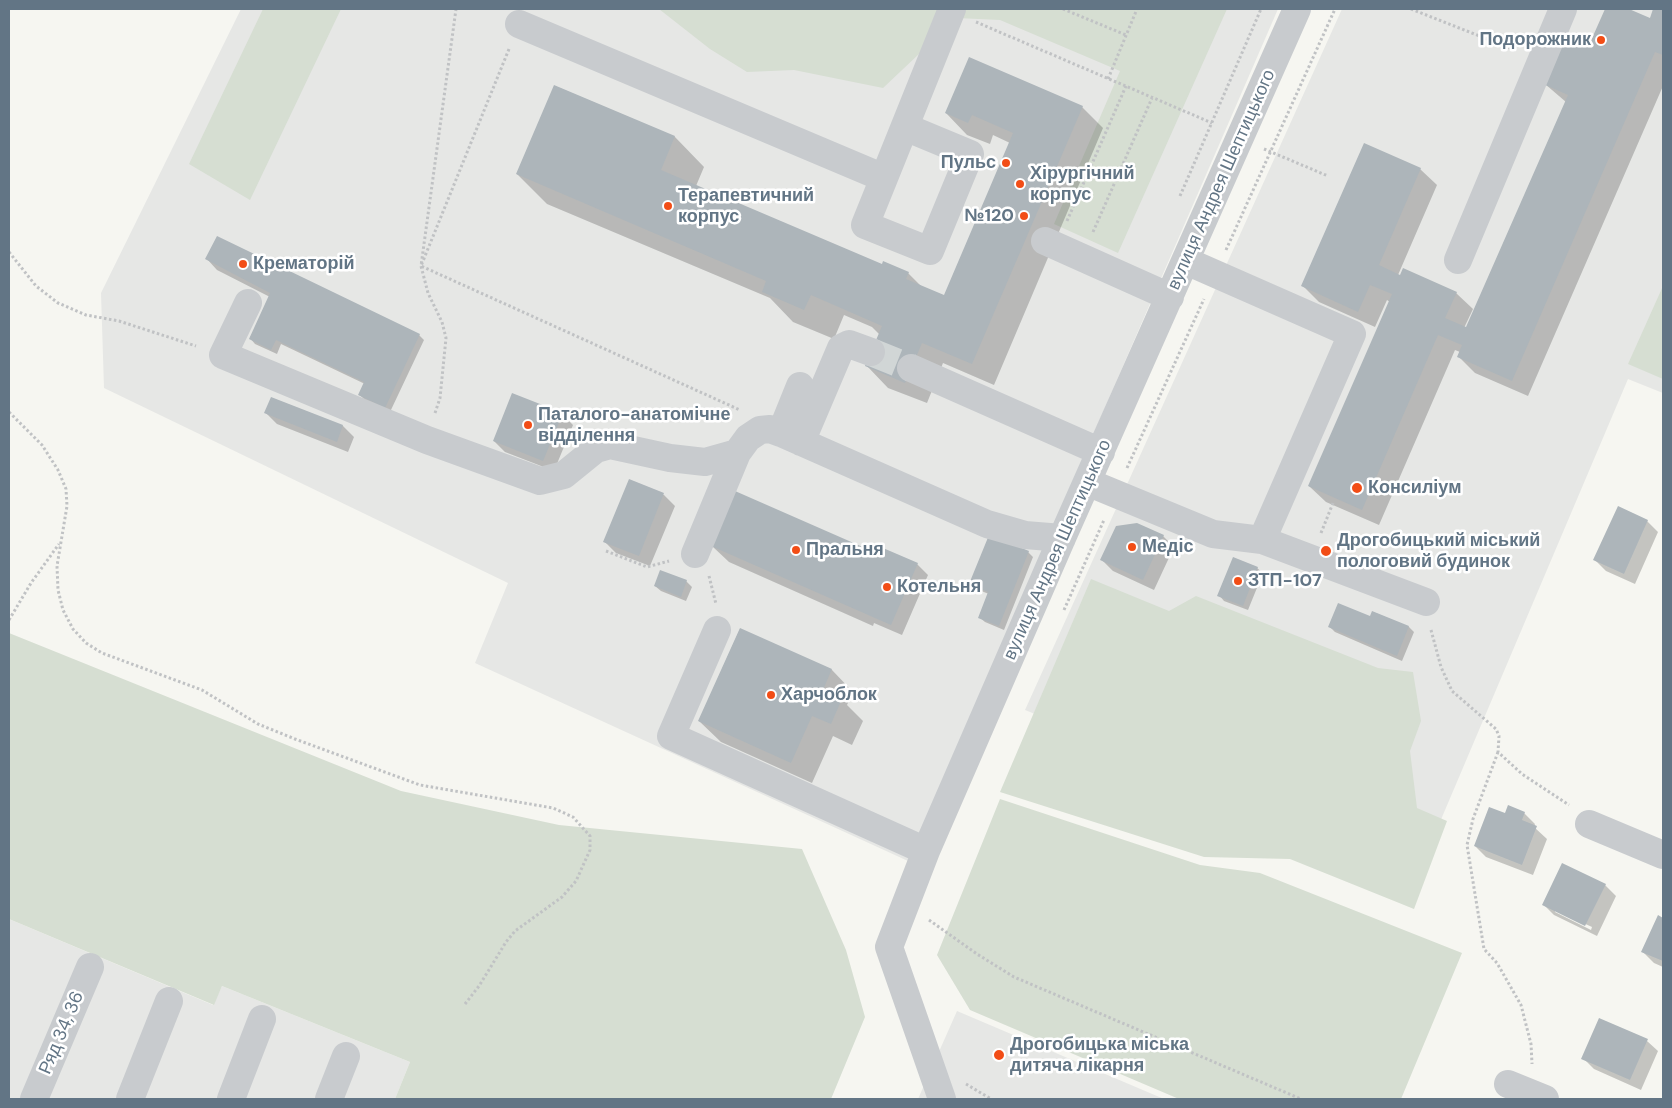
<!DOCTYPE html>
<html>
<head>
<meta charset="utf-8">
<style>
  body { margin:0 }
  #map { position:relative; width:1672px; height:1108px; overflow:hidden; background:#f6f6f1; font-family:"DM Sans",sans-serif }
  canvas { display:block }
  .frame { position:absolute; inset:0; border:10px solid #627585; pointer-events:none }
</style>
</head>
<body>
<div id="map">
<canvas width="1672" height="1108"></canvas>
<div class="frame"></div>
</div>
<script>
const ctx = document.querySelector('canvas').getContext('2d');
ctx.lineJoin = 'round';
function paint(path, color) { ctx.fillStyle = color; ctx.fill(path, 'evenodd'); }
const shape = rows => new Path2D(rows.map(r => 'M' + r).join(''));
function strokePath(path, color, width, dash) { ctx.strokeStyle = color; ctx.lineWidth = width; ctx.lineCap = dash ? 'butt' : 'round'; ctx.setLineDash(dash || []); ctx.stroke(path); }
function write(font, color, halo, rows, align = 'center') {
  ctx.font = font + ' "DM Sans",sans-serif'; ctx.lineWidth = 5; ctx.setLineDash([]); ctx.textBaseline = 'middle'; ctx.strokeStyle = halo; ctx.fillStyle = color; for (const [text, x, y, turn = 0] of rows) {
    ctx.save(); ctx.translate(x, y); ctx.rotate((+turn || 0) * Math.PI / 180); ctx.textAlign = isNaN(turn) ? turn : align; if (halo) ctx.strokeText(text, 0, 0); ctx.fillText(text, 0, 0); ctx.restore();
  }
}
paint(shape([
  [241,9,1278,9,908,861,475,663,508,583,104,388,101,293],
  [1342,9,1663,9,1663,393,1628,379,1420,869,1025,710],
  [9,919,213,1005,222,986,410,1062,395,1099,9,1099],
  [957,1011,1164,1099,918,1099]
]), '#e6e7e5');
paint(shape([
  [263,9,341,9,250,200,189,164],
  [659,9,1227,9,1118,253,1054,224,1120,71,1000,20,957,18,883,88,794,70,747,72,710,49],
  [1663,286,1663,379,1628,364],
  [1091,579,1169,611,1196,596,1378,668,1413,672,1421,721,1410,751,1417,808,1447,821,1414,909,1290,859,1204,857,1000,792],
  [9,633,401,791,559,825,802,849,846,950,865,1017,831,1099,395,1099,410,1062,222,986,214,1005,9,919],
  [1000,799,1200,865,1260,873,1462,953,1401,1099,1179,1099,970,1010,937,955]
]), '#d6ded2');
paint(shape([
  [1607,9,1626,9,1650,19,1655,9,1663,9,1663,86,1528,396,1475,373,1458,356,1460,352,1455,350,1379,525,1326,502,1309,486,1390,302,1387,300,1375,327,1319,302,1303,286,1420,169,1437,185,1398,275,1456,293,1473,309,1464,328,1467,329,1566,102,1545,84,1590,47],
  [555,86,675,137,704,167,696,186,881,265,908,273,922,287,945,297,1010,143,993,135,990,144,967,135,946,113,1082,107,1103,128,994,385,943,363,927,403,888,388,867,366,880,335,872,327,844,315,834,339,793,322,770,298,547,204,517,174],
  [207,259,419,335,424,340,390,412,365,400,360,395,365,384,281,344,277,354,255,344,250,338,270,297,217,270],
  [272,398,343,426,354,437,348,452,277,424,266,413],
  [562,414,573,425,554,471,505,452,494,441],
  [629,481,664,495,675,506,650,566,616,553,605,542],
  [1647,521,1658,532,1635,584,1606,571,1595,560],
  [1163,536,1174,547,1154,590,1113,571,1102,560],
  [712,546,880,556,917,564,928,575,902,635,874,623,873,626,729,562],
  [1028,552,1033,557,1004,630,985,622,979,617,989,594,976,589,970,584],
  [1257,568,1263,573,1248,610,1224,601,1219,595],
  [686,581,692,587,686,601,661,591,655,586],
  [1373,612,1409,627,1414,632,1402,661,1335,632,1330,627,1370,618],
  [740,629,832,670,853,692,847,705,863,721,852,745,833,736,812,783,721,742,699,721],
  [1524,813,1535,824,1534,827,1547,839,1533,875,1486,857,1475,846,1506,815],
  [1605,885,1616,896,1597,936,1554,915,1543,904],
  [1555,910,1592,927,1591,930,1555,912],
  [1658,917,1663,919,1663,967,1654,963,1643,952],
  [1600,1020,1647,1041,1658,1051,1641,1090,1594,1069,1583,1058]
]), '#0003');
paint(shape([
  [1605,9,1629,9,1650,18,1653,9,1663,9,1663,55,1655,52,1512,381,1457,357,1462,345,1438,335,1362,510,1308,486,1392,294,1370,285,1358,312,1301,286,1364,143,1421,168,1379,265,1400,275,1403,268,1457,292,1445,318,1466,327,1568,95,1543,84,1565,35,1589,45],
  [969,57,1083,106,972,364,922,343,905,383,865,366,882,326,811,295,804,310,762,292,766,281,516,174,554,85,675,136,661,170,882,264,883,261,909,272,906,279,944,295,1013,133,972,115,968,123,945,113],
  [217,236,420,334,385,408,358,395,364,382,276,340,271,350,249,339,270,293,205,259],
  [512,393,563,413,543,461,493,441],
  [271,397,343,425,337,442,264,413],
  [629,479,664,493,639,556,603,542],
  [735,491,881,555,883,548,918,563,891,625,711,546],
  [1618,506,1648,520,1624,574,1593,560],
  [1137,523,1164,535,1143,580,1100,560,1116,526],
  [989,535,1029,551,999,626,978,618,988,592,969,584],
  [1233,557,1258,567,1243,606,1217,596],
  [660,570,687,580,681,597,654,586],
  [1338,603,1370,616,1372,611,1409,626,1397,656,1328,627],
  [740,628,832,669,823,690,842,699,831,724,812,716,791,763,698,721],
  [1508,805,1525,812,1522,820,1537,826,1522,865,1474,846,1489,807,1505,813],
  [1562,863,1606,884,1585,926,1542,905],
  [1658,915,1663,918,1663,961,1641,952],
  [1599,1018,1648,1039,1630,1080,1581,1059]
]), '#adb5ba');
strokePath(shape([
  [871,352,911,368]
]), '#d1d6d6', 28, [28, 14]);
strokePath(shape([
  [1063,9,1126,35],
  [1411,9,1515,50],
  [976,22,1212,123],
  [509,49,421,266,740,410],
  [1108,79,1137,9],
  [1264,149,1328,176],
  [1180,196,1261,9],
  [1067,221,1126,86],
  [1093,232,1152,98],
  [1226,250,1335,9],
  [9,252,36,286,58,303,86,315,119,321,196,346],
  [9,412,42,445,58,470,66,489,67,506,57,566,58,590,63,610,73,629,86,643,102,653,202,690,258,724,295,739,420,785,553,808,573,817,590,836,590,850,576,881,562,897,515,931,506,942,479,986,465,1004],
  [435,413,440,398,446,338,442,322,428,293,421,266,456,9],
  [1127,468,1204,299],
  [1321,533,1333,503],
  [606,551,647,567,669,561],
  [709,576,716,604],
  [1064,610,1104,520],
  [9,620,31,583,59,544],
  [1431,630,1441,667,1452,691,1496,729,1499,736,1498,752,1522,774,1569,805],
  [1498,752,1473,819,1467,845,1484,949,1497,963,1521,1005,1531,1044,1532,1064],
  [929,920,977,954,1014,977,1301,1099],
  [966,1084,991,1099]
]), '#c0c2c4', 3, [2.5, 2.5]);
strokePath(shape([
  [519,24,884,178],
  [905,127,970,154,930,251,865,225,884,178,952,9],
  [1045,241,1170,297],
  [1458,260,1563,9],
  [1186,261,1352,334,1262,540],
  [248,303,223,355,427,440,540,481,564,475,596,449,610,445,670,458,705,462,737,453,748,438,760,430,770,429,781,433],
  [911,368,1101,452],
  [800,386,781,433,987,524,1025,535,1062,538],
  [801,442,841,348,849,344,871,352],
  [1087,482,1213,534,1262,540,1426,602],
  [695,554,737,453],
  [717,630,671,736,926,851],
  [1589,824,1663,855],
  [1508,1084,1545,1099],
  [34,1099,90,967],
  [130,1099,169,1001],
  [231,1099,262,1019],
  [329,1099,346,1056],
  [942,1099,889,947,926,851,1062,538,1297,9]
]), '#c8cbce', 28);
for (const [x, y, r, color] of [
  [1601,40,5,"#f24d16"],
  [1006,163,5,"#f24d16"],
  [1020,184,5,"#f24d16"],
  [668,206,5,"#f24d16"],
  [1024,216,5,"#f24d16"],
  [243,264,5,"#f24d16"],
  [528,425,5,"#f24d16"],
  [1357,488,6,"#f24d16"],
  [1132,547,5,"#f24d16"],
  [796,550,5,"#f24d16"],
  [1326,551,6,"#f24d16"],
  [1238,581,5,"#f24d16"],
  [887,587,5,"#f24d16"],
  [771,695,5,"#f24d16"],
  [999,1055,6,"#f24d16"]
]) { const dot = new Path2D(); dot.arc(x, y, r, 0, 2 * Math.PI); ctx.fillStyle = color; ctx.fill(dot); strokePath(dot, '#fff', 2); }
write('bold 18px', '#627585', '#fff', [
  ["Подорожник",1591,40,"right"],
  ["Пульс",996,163,"right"],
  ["Хірургічний",1030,174],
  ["корпус",1030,195],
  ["Терапевтичний",678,196],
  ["корпус",678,217],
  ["№120",1014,216,"right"],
  ["Крематорій",253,264],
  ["Паталого-анатомічне",538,415],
  ["відділення",538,436],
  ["Консиліум",1368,488],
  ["Дрогобицький міський",1337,541],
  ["пологовий будинок",1337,562],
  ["Медіс",1142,547],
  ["Пральня",806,550],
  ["ЗТП-107",1248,581],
  ["Котельня",897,587],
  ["Харчоблок",781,695],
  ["Дрогобицька міська",1010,1045],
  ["дитяча лікарня",1010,1066]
], 'left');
write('18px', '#627585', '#fff', [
  ["вулиця Андрея Шептицького",1222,180,-66],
  ["вулиця Андрея Шептицького",1058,550,-66],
  ["Ряд 34, 36",62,1033,-67]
]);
</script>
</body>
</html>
